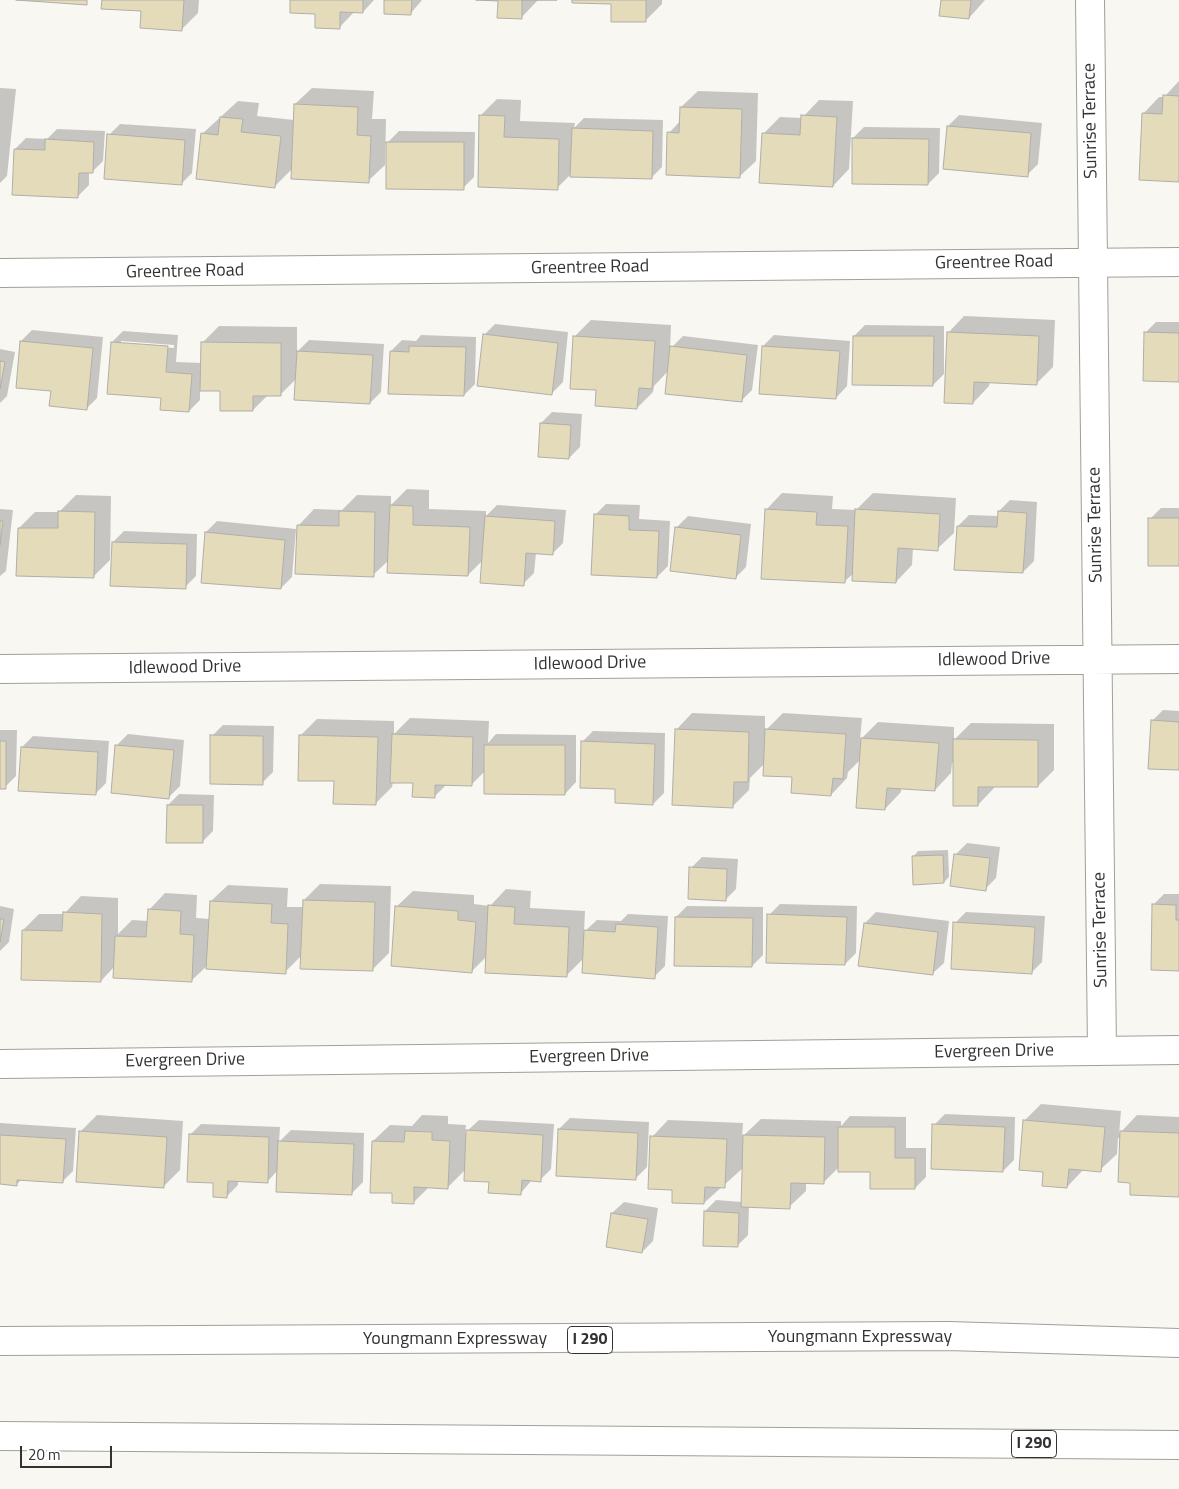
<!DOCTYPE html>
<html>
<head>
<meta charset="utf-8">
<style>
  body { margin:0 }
  #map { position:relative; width:1179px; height:1489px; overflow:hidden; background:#f9f7f2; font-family:"Titillium Web",sans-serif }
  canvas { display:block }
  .scale { position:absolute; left:20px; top:1446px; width:92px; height:22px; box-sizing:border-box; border:2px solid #333230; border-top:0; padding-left:6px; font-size:15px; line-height:18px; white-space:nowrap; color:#333230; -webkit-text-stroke:4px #fff; paint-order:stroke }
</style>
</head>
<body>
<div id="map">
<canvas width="1179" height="1489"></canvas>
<div class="scale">20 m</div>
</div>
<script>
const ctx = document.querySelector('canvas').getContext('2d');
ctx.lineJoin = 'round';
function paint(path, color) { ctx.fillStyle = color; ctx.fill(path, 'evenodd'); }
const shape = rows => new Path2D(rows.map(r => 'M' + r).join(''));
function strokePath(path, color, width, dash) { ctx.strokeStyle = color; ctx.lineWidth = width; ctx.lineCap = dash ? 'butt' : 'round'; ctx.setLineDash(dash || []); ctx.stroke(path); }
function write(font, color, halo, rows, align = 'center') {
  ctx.font = font + ' "Titillium Web",sans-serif'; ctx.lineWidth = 4.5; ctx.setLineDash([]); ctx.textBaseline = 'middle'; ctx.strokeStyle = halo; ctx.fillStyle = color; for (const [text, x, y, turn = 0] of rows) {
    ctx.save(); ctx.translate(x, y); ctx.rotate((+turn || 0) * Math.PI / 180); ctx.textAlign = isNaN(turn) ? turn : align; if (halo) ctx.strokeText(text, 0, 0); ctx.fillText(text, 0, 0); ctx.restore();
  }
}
paint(shape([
  [103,0,199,0,198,13,182,29,142,10],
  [291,0,374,0,363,12,355,11,339,28],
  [386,0,422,0,411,13],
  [492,0,538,0,521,18,499,0],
  [574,0,662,0,662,4,645,21,612,3],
  [942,0,985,0,969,18],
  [1179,81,1179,181,1143,114,1159,97,1164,97],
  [0,88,16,89,7,176,0,183],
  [312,88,374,91,372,119,386,119,385,165,368,181,292,169,275,186,202,134,238,101,259,103,257,116,294,120,295,104],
  [698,91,758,93,756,161,739,177,669,133,681,120,681,107],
  [497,99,521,100,520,121,575,123,574,128,584,118,663,120,662,167,651,178,572,173,557,188,480,116],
  [819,100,853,101,849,169,833,186,763,134,780,117,802,118],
  [959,115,1042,123,1038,164,1027,175,948,126],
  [120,124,196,129,192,173,181,184,109,135],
  [864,127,940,128,939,173,928,184,853,138],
  [57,129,105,131,103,161,92,172,89,172,89,185,78,196,15,149,26,138,47,139],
  [399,131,475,132,474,177,463,188,386,144],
  [964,316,1055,320,1053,367,1037,383,990,381,989,386,973,403,948,333],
  [591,320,671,325,670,349,683,336,758,345,752,390,741,401,669,370,654,386,653,392,637,408,597,389,574,337],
  [1156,322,1179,322,1179,381,1145,333],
  [495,324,568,332,563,382,552,393,484,335],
  [865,325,944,326,944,374,933,385,854,336],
  [219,326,297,327,297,352,309,340,384,344,381,392,370,403,296,379,280,395,268,395,253,410,221,389,200,389,200,400,189,411,163,397,112,342,123,331,178,335,176,362,202,363,202,343],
  [121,341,174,345,174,348,121,344],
  [32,330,103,337,97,398,86,409,52,390,21,341],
  [421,335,476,337,475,384,464,395,391,351,402,340,416,341],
  [774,335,850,341,847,386,836,398,763,346],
  [0,349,15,352,7,396,0,403],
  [552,412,582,414,580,447,569,458,541,423],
  [407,489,429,490,429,509,486,511,486,516,497,505,566,510,563,543,552,554,536,553,534,573,523,584,483,560,468,575,389,560,373,575,298,526,314,509,342,510,357,495,391,496,391,505],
  [782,493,833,496,832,509,856,510,873,493,956,498,954,533,937,549,913,548,912,565,896,582,854,573,845,581,766,510],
  [76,495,111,496,110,560,93,577,19,528,35,512,59,512],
  [1010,500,1037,502,1034,561,1023,572,958,526,969,515,999,516,999,511],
  [606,504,640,505,639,519,670,521,668,566,657,577,595,515],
  [1161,508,1179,508,1179,564,1150,519],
  [0,509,13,510,6,571,0,576],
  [688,516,751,524,746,567,735,578,677,527],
  [217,521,296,529,292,577,281,588,206,532],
  [124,531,197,534,196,576,185,587,113,542],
  [1163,710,1179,711,1179,769,1152,721],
  [692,713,765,716,765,731,783,713,862,718,860,740,878,722,954,727,954,740,971,723,1054,724,1054,770,1038,786,994,786,994,788,978,805,954,763,952,763,951,773,935,790,901,788,901,792,885,809,860,760,848,772,847,778,831,795,765,763,750,778,749,790,733,806,676,730],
  [410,718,489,721,488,743,496,734,576,735,576,782,565,794,486,770,471,785,447,784,435,796,414,782,393,782,392,787,376,803,335,780,300,736,317,719,394,721,394,734],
  [223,725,274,726,273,772,262,783,212,736],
  [0,730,17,730,16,776,5,787,0,787],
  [593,731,665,733,664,793,653,804,616,788,582,742],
  [128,734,184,740,180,786,169,797,117,745],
  [33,736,109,741,106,783,95,794,22,747],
  [179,794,214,795,213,831,202,842,168,805],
  [967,843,1000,847,996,878,985,889,952,885,956,854],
  [948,850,949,877,944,882,913,857,918,851],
  [702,857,738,859,736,889,725,900,691,868],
  [320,884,391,886,389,953,372,970,302,955,285,972,208,965,191,981,114,967,101,981,23,930,39,914,64,914,81,896,118,898,118,934,132,920,148,921,149,910,165,893,197,895,196,918,210,919,211,901,228,885,288,888,287,907,304,907,304,900],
  [506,889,531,891,530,908,585,911,584,932,597,920,621,921,628,914,668,916,665,966,654,977,584,958,566,976,487,956,472,971,396,907,413,891,474,895,474,904,490,906],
  [1164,894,1179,894,1179,969,1153,905],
  [780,904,857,906,856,953,845,964,769,915],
  [0,906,14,909,9,942,0,951],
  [687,906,763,907,763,955,752,966,676,917],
  [876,912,949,921,944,963,932,974,865,923],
  [966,912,1045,916,1042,962,1031,973,955,923],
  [1041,1104,1121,1111,1119,1134,1137,1115,1179,1117,1179,1196,1132,1181,1121,1138,1118,1138,1117,1154,1100,1170,1083,1170,1067,1187,1044,1171,1021,1169,1025,1120],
  [945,1114,1015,1117,1014,1160,1003,1171,934,1125],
  [97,1115,183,1121,180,1170,163,1187,80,1132],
  [422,1115,448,1116,448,1124,466,1125,465,1133,479,1120,554,1124,551,1169,540,1180,532,1180,520,1194,465,1170,448,1187,429,1187,413,1203,394,1192,373,1141,390,1125,412,1126],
  [850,1116,906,1117,906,1148,926,1148,926,1177,915,1188,871,1170,839,1167,823,1183,806,1182,806,1191,789,1207,749,1206,748,1235,737,1246,705,1211,716,1200,742,1202,743,1168,704,1203,673,1188,652,1137,668,1120,743,1123,742,1137,761,1119,841,1121,841,1126],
  [570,1118,649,1122,647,1167,636,1178,559,1129],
  [0,1123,76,1128,73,1171,62,1182,22,1179,17,1184,0,1183],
  [201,1124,280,1127,279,1142,291,1130,364,1133,363,1182,352,1193,278,1170,267,1182,238,1181,238,1185,227,1196,214,1182,190,1135],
  [624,1202,658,1208,653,1241,642,1252,612,1213]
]), '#0003');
const building = shape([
  [16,0,87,0,87,5,16,0],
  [102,0,184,0,182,31,140,28,141,11,101,9,102,0],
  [290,0,363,0,363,13,340,12,340,29,315,28,315,14,290,13,290,0],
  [384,0,412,0,411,15,384,14,384,0],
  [476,0,557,0,522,0,522,19,497,18,498,1,476,0],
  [572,0,646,0,646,22,611,22,611,4,572,3,572,0],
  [941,0,971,0,969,19,939,16,941,0],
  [1163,95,1179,96,1179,182,1139,180,1142,113,1162,114,1163,95],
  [294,104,358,107,357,135,371,136,369,183,291,179,294,104],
  [680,107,742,109,740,178,666,175,667,132,679,133,680,107],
  [479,115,505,116,504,137,559,139,558,190,478,187,479,115],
  [801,115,837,117,833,187,759,183,762,133,800,135,801,115],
  [220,117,243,119,241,132,281,136,275,188,196,179,201,133,218,135,220,117],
  [947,126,1031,133,1028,177,943,169,947,126],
  [572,128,653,131,652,179,570,177,572,128],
  [107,134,185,140,182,185,104,179,107,134],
  [852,138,929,139,928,185,852,184,852,138],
  [45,139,94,142,93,173,79,173,78,198,12,195,14,149,45,150,45,139],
  [386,142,464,142,464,190,386,189,386,142],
  [947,332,1039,336,1037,385,974,382,973,404,944,403,947,332],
  [1144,332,1179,333,1179,382,1143,381,1144,332],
  [483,334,558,343,552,395,477,386,483,334],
  [573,336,655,341,652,389,639,388,637,409,595,406,596,390,570,389,573,336],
  [853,336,934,336,933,386,852,385,853,336],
  [20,341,93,348,87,410,49,406,51,391,16,388,20,341],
  [111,342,168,346,166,372,192,374,189,412,160,410,161,398,107,394,111,342],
  [201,342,281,343,281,396,253,396,253,411,220,411,220,391,200,391,201,342],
  [409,346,466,347,464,396,388,394,390,351,409,352,409,346],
  [670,346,747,355,742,402,665,394,670,346],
  [762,346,840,351,836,399,759,394,762,346],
  [297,351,373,355,370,404,294,400,297,351],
  [0,361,5,362,0,389,0,361],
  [540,423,571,425,569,459,538,457,540,423],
  [390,505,413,506,413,525,470,527,468,576,387,573,390,505],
  [765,509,817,512,816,525,848,526,845,583,761,579,765,509],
  [855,509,940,514,938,551,898,548,896,583,852,581,855,509],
  [58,511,95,512,94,578,16,576,18,528,58,528,58,511],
  [339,511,375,512,374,577,295,574,297,525,339,526,339,511],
  [998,511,1027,513,1023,573,954,570,957,526,997,527,998,511],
  [594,514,629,516,629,530,659,531,657,578,591,575,594,514],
  [485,516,555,521,553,555,526,553,524,586,480,583,485,516],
  [1148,518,1179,518,1179,566,1148,566,1148,518],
  [0,521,3,521,0,545,0,521],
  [675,527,741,535,736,579,670,571,675,527],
  [205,532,285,540,281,589,201,583,205,532],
  [112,542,187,544,186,589,110,586,112,542],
  [1151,720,1179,722,1179,770,1148,769,1151,720],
  [675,729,749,732,748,782,734,782,733,808,672,805,675,729],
  [765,729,846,734,843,779,833,778,831,796,791,793,792,777,763,776,765,729],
  [392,734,473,737,472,786,435,785,435,798,412,797,413,783,390,783,392,734],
  [210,735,263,736,263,785,210,784,210,735],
  [299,735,378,737,376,805,333,804,334,781,298,781,299,735],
  [861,738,939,743,935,791,887,788,885,810,856,808,861,738],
  [953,739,1038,740,1038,787,978,787,978,806,953,806,953,739],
  [0,741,6,741,6,789,0,789,0,741],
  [581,741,655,744,653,805,615,803,615,789,580,788,581,741],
  [115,745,174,750,169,799,111,793,115,745],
  [484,745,565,745,565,795,484,794,484,745],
  [21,747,98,752,96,795,18,791,21,747],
  [167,805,203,805,203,843,166,843,167,805],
  [954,854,990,858,986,891,950,886,954,854],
  [943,855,944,883,913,885,912,856,943,855],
  [689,867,727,869,726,901,688,899,689,867],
  [303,900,375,902,373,971,300,969,303,900],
  [210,901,272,904,271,923,288,924,286,974,206,969,210,901],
  [1152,904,1176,905,1176,920,1179,920,1179,971,1151,970,1152,904],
  [488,905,515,907,514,924,569,927,567,977,485,973,488,905],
  [395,906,458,911,458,920,476,922,472,973,391,966,395,906],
  [148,909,181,911,180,934,194,935,192,982,113,978,115,936,146,937,148,909],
  [63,912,102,914,101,982,21,980,22,930,62,931,63,912],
  [767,914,847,917,845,965,766,963,767,914],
  [675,917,753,918,752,967,674,966,675,917],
  [0,919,4,919,0,942,0,919],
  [953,922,1035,927,1032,974,951,969,953,922],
  [864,923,938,932,933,975,858,966,864,923],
  [616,924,658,927,655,979,582,973,584,930,615,932,616,924],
  [1023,1120,1105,1127,1101,1172,1069,1169,1067,1188,1042,1186,1043,1172,1019,1170,1023,1120],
  [932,1124,1005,1127,1003,1172,931,1169,932,1124],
  [838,1127,895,1127,895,1158,915,1158,915,1189,870,1189,870,1172,838,1172,838,1127],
  [558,1129,638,1133,636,1180,556,1176,558,1129],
  [466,1130,543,1135,541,1182,522,1180,521,1195,488,1193,489,1182,464,1181,466,1130],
  [79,1131,167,1137,164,1188,76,1182,79,1131],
  [405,1131,432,1132,432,1140,450,1141,448,1189,414,1187,414,1204,392,1203,392,1193,370,1193,372,1141,404,1142,405,1131],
  [1120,1131,1179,1133,1179,1197,1130,1195,1130,1183,1118,1182,1120,1131],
  [189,1134,269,1137,268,1183,228,1181,227,1198,213,1197,213,1183,187,1182,189,1134],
  [0,1135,66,1139,63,1183,17,1180,17,1186,0,1184,0,1135],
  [743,1135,825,1137,824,1184,791,1183,790,1209,741,1207,743,1135],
  [650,1136,727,1139,725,1188,705,1187,704,1204,672,1203,672,1190,648,1189,650,1136],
  [278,1141,354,1144,352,1195,276,1192,278,1141],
  [704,1211,739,1213,738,1247,703,1246,704,1211],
  [611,1213,648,1219,642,1253,606,1247,611,1213]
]);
paint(building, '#e4dbba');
strokePath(building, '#afaea9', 1);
const minor = shape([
  [1090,0,1102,1051],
  [0,273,1179,262],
  [0,669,1179,659],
  [0,1064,1179,1050]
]);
const highway = shape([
  [0,1341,948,1336,1179,1343],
  [0,1436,1179,1445]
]);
strokePath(minor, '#a09f9a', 30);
strokePath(highway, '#a09f9a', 30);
strokePath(minor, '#fff', 28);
strokePath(highway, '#fff', 28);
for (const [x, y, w] of [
  [590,1340,45],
  [1034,1444,45]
]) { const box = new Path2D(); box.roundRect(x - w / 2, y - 13.5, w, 27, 4); ctx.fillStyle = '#fff'; ctx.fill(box); strokePath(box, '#333230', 1); }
write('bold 16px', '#333230', null, [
  ["I 290",590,1340],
  ["I 290",1034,1444]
]);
write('18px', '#333230', '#fff', [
  ["Sunrise Terrace",1091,121,-91],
  ["Greentree Road",994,263,-1],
  ["Greentree Road",590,268,-1],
  ["Greentree Road",185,272,-1],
  ["Sunrise Terrace",1096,525,-91],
  ["Idlewood Drive",994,660,-1],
  ["Idlewood Drive",590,664,-1],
  ["Idlewood Drive",185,668,-1],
  ["Sunrise Terrace",1101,930,-91],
  ["Evergreen Drive",994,1052,-1],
  ["Evergreen Drive",589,1057,-1],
  ["Evergreen Drive",185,1061,-1],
  ["Youngmann Expressway",860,1338],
  ["Youngmann Expressway",455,1340]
]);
</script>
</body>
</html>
